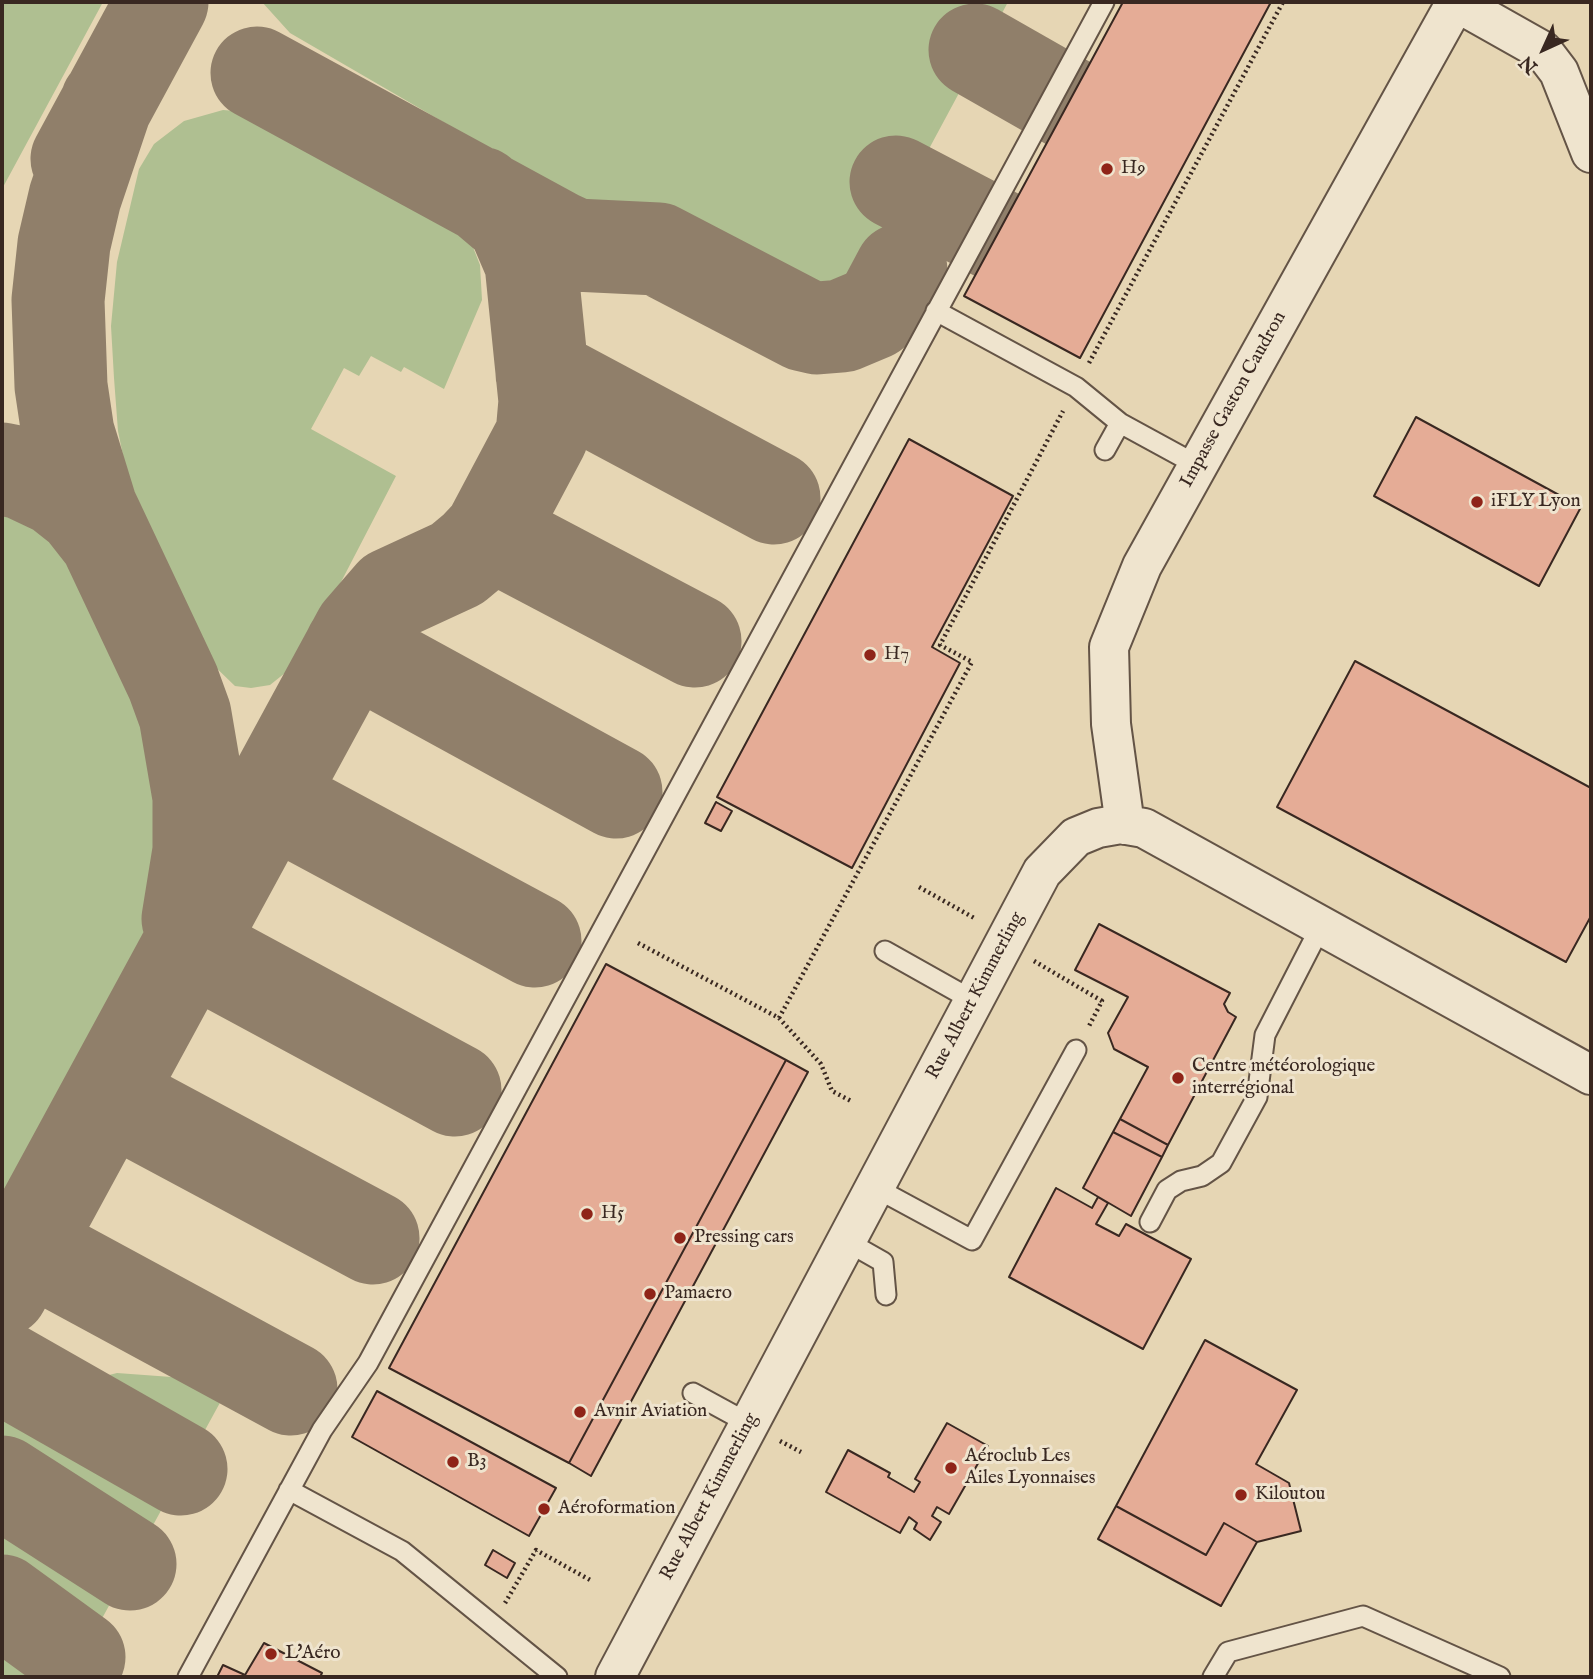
<!DOCTYPE html>
<html>
<head>
<meta charset="utf-8">
<style>
  body { margin:0 }
  #map { position:relative; width:1593px; height:1679px; overflow:hidden; background:#e6d6b4; font-family:"IM FELL English",serif }
  canvas { display:block }
  .frame { position:absolute; inset:0; border:4px solid #392821; pointer-events:none }
  .north { position:absolute; left:1509px; top:14px; width:70px; height:70px; -webkit-text-stroke:5px #efe4ce; paint-order:stroke; rotate:225deg; font-size:19px; font-weight:700; line-height:28px; text-align:center; color:#392821 }
  .north::after { content:''; display:block; margin:auto; width:24px; height:32px; background:#392821; clip-path:polygon(50% 0,100% 100%,50% 72%,0 100%) }
</style>
</head>
<body>
<div id="map">
<canvas width="1593" height="1679"></canvas>
<div class="frame"></div>
<div class="north">N</div>
</div>
<script>
const ctx = document.querySelector('canvas').getContext('2d');
ctx.lineJoin = 'round';
function paint(path, color) { ctx.fillStyle = color; ctx.fill(path, 'evenodd'); }
const shape = rows => new Path2D(rows.map(r => 'M' + r).join(''));
function strokePath(path, color, width, dash) { ctx.strokeStyle = color; ctx.lineWidth = width; ctx.lineCap = dash ? 'butt' : 'round'; ctx.setLineDash(dash || []); ctx.stroke(path); }
function write(font, color, halo, rows, align = 'center') {
  ctx.font = font + ' "IM FELL English",serif'; ctx.lineWidth = 6; ctx.setLineDash([]); ctx.textBaseline = 'middle'; ctx.strokeStyle = halo; ctx.fillStyle = color; for (const [text, x, y, turn = 0] of rows) {
    ctx.save(); ctx.translate(x, y); ctx.rotate((+turn || 0) * Math.PI / 180); ctx.textAlign = isNaN(turn) ? turn : align; if (halo) ctx.strokeText(text, 0, 0); ctx.fillText(text, 0, 0); ctx.restore();
  }
}
paint(shape([
  [2,2,103,2,2,189],
  [262,2,1008,2,874,251,843,286,818,300,790,297,766,287,632,211,610,204,593,209,290,33],
  [223,110,260,113,441,211,469,237,480,265,482,300,444,389,404,367,401,372,371,356,359,376,344,368,311,429,396,476,300,661,270,685,251,688,235,686,206,658,127,475,118,431,114,378,111,326,117,262,139,169,154,144,184,121],
  [2,510,25,514,58,539,87,581,121,643,147,719,157,788,160,852,154,901,133,977,2,1208],
  [117,1373,185,1378,212,1389,222,1399,70,1677,2,1677,2,1409,54,1389]
]), '#afbf91');
strokePath(shape([
  [975,50,1068,103],
  [257,73,560,238,575,245,658,249,804,325,817,328,842,326,873,313,885,300,901,270],
  [107,102,75,197,64,244,58,300,61,386,68,433,91,508,173,682,185,715,199,797,199,851,188,919],
  [77,159,162,2],
  [896,182,997,235],
  [542,374,774,498],
  [2,469,22,473,58,490,82,509,104,537],
  [490,533,695,641],
  [351,647,616,792],
  [269,798,535,941],
  [190,947,455,1090],
  [108,1096,373,1238],
  [27,1246,291,1389],
  [2,1290,360,631,392,594,457,564,475,549,490,533,542,435,545,401,531,263,513,221,480,193],
  [2,1367,181,1469],
  [2,1482,130,1564],
  [2,1601,79,1657]
]), '#907f6a', 93);
const building = shape([
  [1123,2,1271,2,1080,358,964,296,1123,2],
  [1416,417,1581,507,1539,586,1374,496,1416,417],
  [909,439,1013,496,932,647,960,663,852,868,717,797,909,439],
  [1355,661,1591,788,1591,916,1566,962,1277,807,1355,661],
  [716,802,732,811,721,831,705,823,716,802],
  [1099,924,1230,993,1224,1004,1228,1012,1236,1017,1168,1145,1120,1119,1148,1067,1114,1049,1108,1033,1128,997,1075,970,1099,924],
  [606,964,786,1060,569,1463,389,1368,606,964],
  [786,1060,808,1072,591,1476,569,1463,786,1060],
  [1120,1119,1168,1145,1162,1157,1113,1132,1120,1119],
  [1113,1132,1162,1157,1131,1216,1083,1188,1113,1132],
  [1056,1188,1092,1208,1098,1197,1108,1203,1096,1224,1119,1236,1126,1224,1191,1259,1143,1349,1009,1277,1056,1188],
  [1205,1340,1297,1390,1256,1464,1289,1483,1301,1531,1257,1542,1224,1523,1206,1555,1116,1506,1205,1340],
  [377,1391,556,1488,529,1536,352,1437,377,1391],
  [947,1423,988,1446,949,1514,937,1507,932,1516,941,1522,930,1540,914,1529,917,1523,909,1517,900,1533,826,1492,848,1450,890,1473,888,1477,914,1492,920,1482,915,1479,947,1423],
  [1116,1506,1206,1555,1224,1523,1257,1542,1221,1606,1098,1539,1116,1506],
  [493,1550,515,1563,507,1578,485,1565,493,1550],
  [264,1643,322,1673,320,1677,217,1677,223,1665,245,1675,264,1643]
]);
paint(building, '#e5ac96');
strokePath(building, '#392821', 2);
const service = shape([
  [936,311,1076,387,1120,423],
  [1105,450,1120,423,1197,465],
  [885,951,974,1001],
  [874,1187,972,1240,1076,1050],
  [1150,1222,1167,1190,1181,1181,1202,1176,1221,1163,1257,1097,1265,1035,1321,926],
  [846,1241,883,1262,886,1295],
  [693,1393,748,1423],
  [289,1490,402,1551,557,1677],
  [188,1677,322,1430,368,1363,1104,2],
  [1213,1677,1228,1652,1363,1616,1500,1677]
]);
const minor = shape([
  [1125,825,1111,724,1109,647,1142,566,1456,2,1543,51,1559,72,1591,153],
  [615,1677,1042,872,1076,837,1098,828,1121,824,1144,828,1591,1075]
]);
strokePath(service, '#645446', 23);
strokePath(minor, '#645446', 42);
strokePath(shape([
  [1089,363,1283,2],
  [919,887,976,919],
  [638,943,779,1018,821,1064,832,1091,851,1101],
  [1034,961,1102,1001,1088,1028],
  [779,1018,972,662,940,645,1063,411],
  [780,1441,801,1452],
  [505,1603,536,1550,592,1581]
]), '#392821', 4.5, [2, 3.5]);
strokePath(service, '#efe4ce', 19);
strokePath(minor, '#efe4ce', 38);
for (const [x, y, r, color] of [
  [1107,169,7,"#8f2418"],
  [1477,502,7,"#8f2418"],
  [870,655,7,"#8f2418"],
  [1178,1078,7,"#8f2418"],
  [587,1214,7,"#8f2418"],
  [680,1238,7,"#8f2418"],
  [650,1294,7,"#8f2418"],
  [580,1412,7,"#8f2418"],
  [453,1462,7,"#8f2418"],
  [951,1468,7,"#8f2418"],
  [1241,1495,7,"#8f2418"],
  [544,1509,7,"#8f2418"],
  [271,1654,7,"#8f2418"]
]) { const dot = new Path2D(); dot.arc(x, y, r, 0, 2 * Math.PI); ctx.fillStyle = color; ctx.fill(dot); strokePath(dot, '#efe4ce', 2.5); }
write('19px', '#392821', '#efe4ce', [
  ["H9",1121,169],
  ["iFLY Lyon",1491,502],
  ["H7",884,655],
  ["Centre météorologique",1192,1067],
  ["interrégional",1192,1089],
  ["H5",601,1214],
  ["Pressing cars",694,1238],
  ["Pamaero",664,1294],
  ["Avnir Aviation",594,1412],
  ["Aéroclub Les",965,1457],
  ["Ailes Lyonnaises",965,1479],
  ["B3",467,1462],
  ["Kiloutou",1255,1495],
  ["Aéroformation",558,1509],
  ["L'Aéro",285,1654]
], 'left');
write('19px', '#392821', '#efe4ce', [
  ["Impasse Gaston Caudron",1234,400,-61],
  ["Rue Albert Kimmerling",976,996,-62],
  ["Rue Albert Kimmerling",710,1497,-62]
]);
</script>
</body>
</html>
